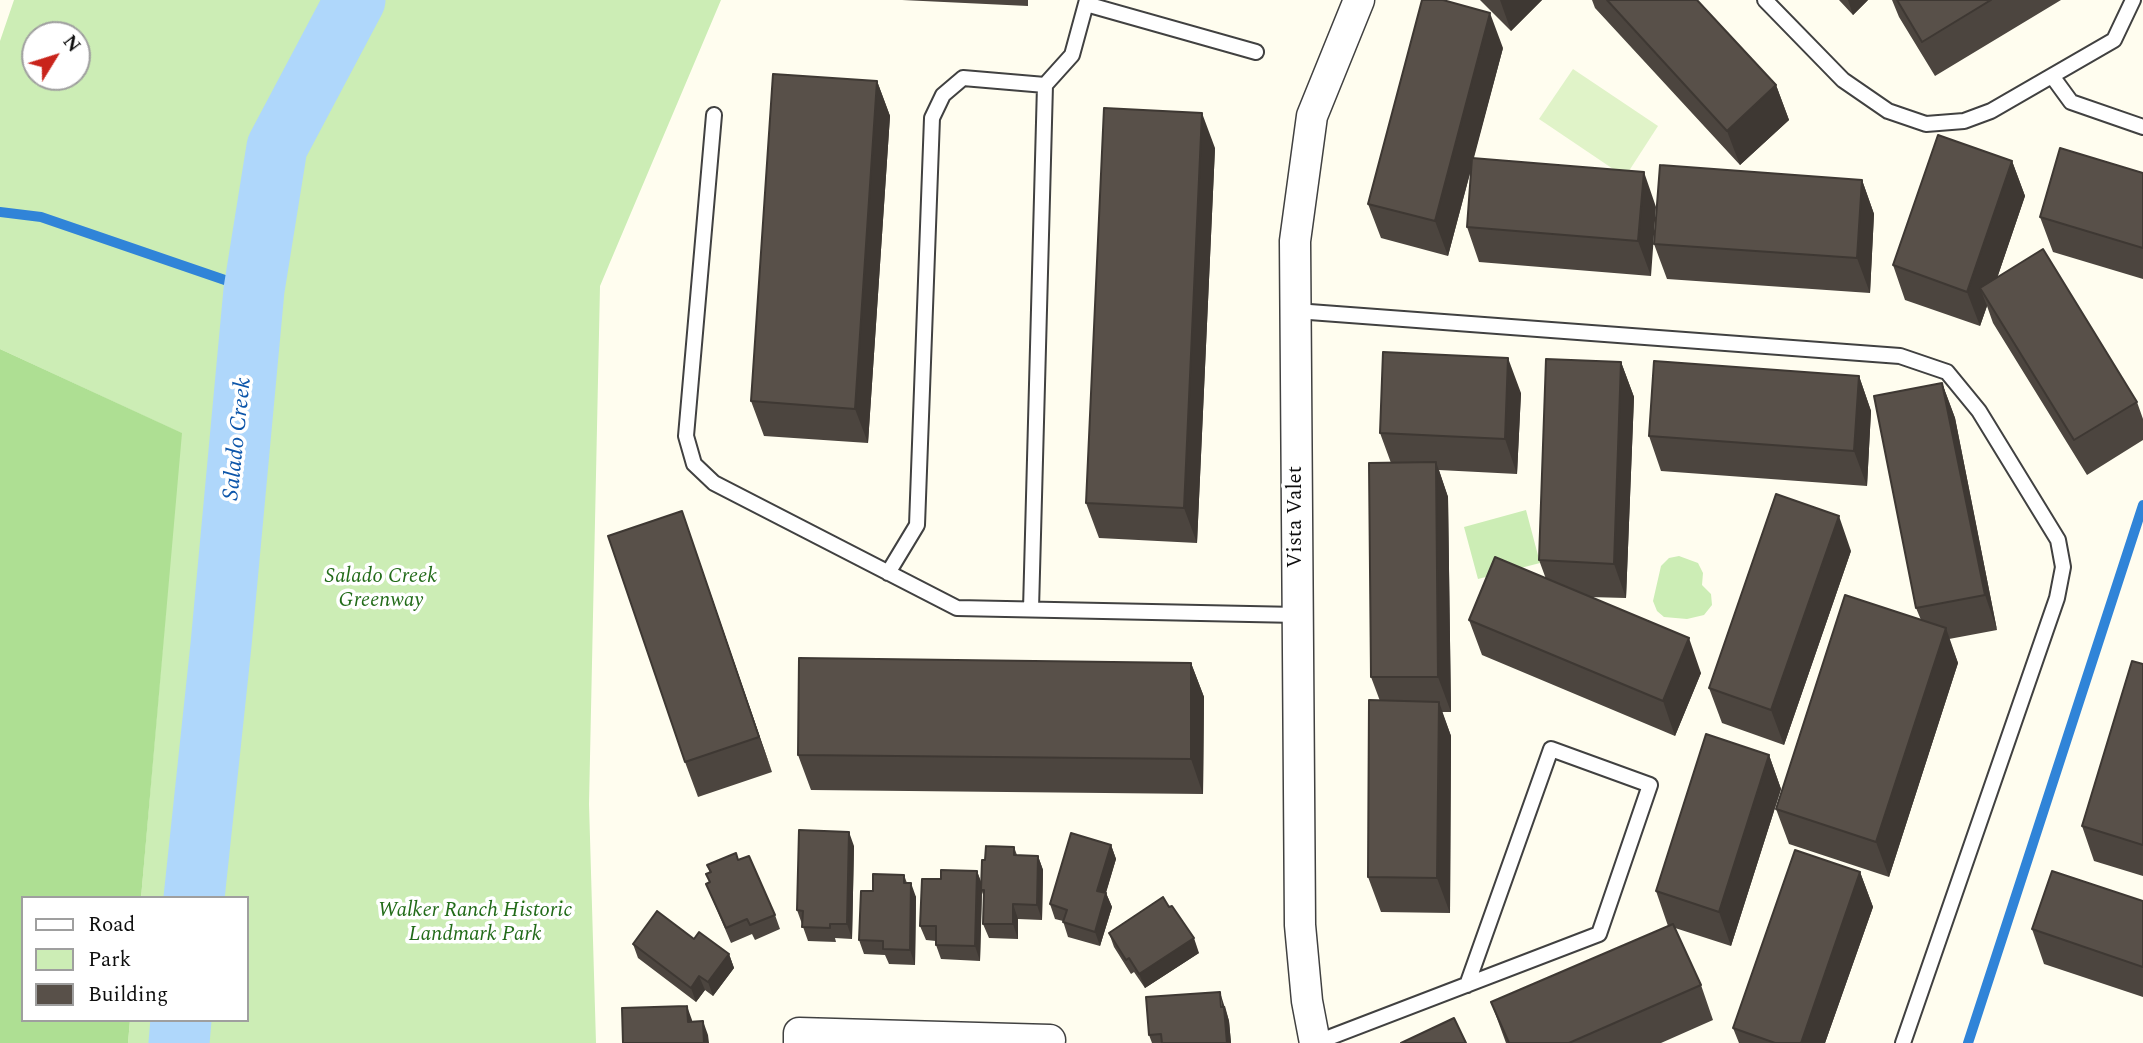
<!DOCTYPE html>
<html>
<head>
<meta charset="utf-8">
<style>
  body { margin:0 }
  #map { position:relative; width:2143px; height:1043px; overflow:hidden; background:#fffdef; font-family:Spectral,serif }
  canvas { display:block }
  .legend { position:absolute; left:21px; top:896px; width:228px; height:126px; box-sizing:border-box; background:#fff; border:2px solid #9f9f9f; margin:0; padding:9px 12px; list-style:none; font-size:21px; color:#0e0e0e }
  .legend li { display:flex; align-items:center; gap:14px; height:35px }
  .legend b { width:35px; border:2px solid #9f9f9f }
  .north { position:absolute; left:21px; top:21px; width:70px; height:70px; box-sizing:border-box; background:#fff; border:2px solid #9f9f9f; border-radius:50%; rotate:52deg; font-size:19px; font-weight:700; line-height:28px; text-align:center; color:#0e0e0e }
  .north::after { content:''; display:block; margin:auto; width:24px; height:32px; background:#c9241b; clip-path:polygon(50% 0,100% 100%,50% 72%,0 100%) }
</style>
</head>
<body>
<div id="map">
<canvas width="2143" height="1043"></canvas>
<ul class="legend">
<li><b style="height:9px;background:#fff"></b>Road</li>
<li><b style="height:19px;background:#ccedb5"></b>Park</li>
<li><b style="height:19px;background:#585049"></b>Building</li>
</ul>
<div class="north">N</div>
</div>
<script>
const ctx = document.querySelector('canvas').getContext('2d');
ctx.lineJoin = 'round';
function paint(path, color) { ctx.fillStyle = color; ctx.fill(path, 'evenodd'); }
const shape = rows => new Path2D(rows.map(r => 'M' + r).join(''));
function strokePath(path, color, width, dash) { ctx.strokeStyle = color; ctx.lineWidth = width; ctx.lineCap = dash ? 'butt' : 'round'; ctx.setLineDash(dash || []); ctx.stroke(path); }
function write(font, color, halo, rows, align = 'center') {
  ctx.font = font + ' Spectral,serif'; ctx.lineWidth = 7; ctx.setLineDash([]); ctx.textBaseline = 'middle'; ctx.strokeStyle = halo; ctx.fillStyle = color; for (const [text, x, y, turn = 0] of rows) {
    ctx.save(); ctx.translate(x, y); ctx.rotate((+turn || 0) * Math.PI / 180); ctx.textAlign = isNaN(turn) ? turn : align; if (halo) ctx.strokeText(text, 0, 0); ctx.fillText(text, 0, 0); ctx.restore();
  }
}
paint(shape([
  [14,0,721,0,600,286,589,804,596,1043,128,1043,130,1020,247,1020,247,898,141,898,181,433,0,349,0,41],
  [35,35,77,35,77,77,35,77],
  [1526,510,1540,563,1478,579,1464,527],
  [1679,556,1698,563,1703,573,1702,585,1711,594,1712,605,1704,615,1687,619,1664,617,1657,611,1653,601,1661,566,1669,558]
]), '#ccedb5');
paint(shape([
  [0,349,182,433,141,898,23,898,23,1020,130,1020,128,1043,0,1043]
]), '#aedf93');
paint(shape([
  [1573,69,1658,126,1625,177,1539,119]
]), '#e0f3c8');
strokePath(shape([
  [0,212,41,217,254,290],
  [1968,1043,2143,505]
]), '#3084d8', 10);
strokePath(shape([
  [194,898,221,645,254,290,277,147,355,0],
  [179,1043,181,1020]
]), '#afd7fb', 61);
const lane = shape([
  [1765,0,1843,80,1888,111,1926,124,1964,121,1991,111,2114,40,2133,0],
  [1086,4,1256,52],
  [2052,76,2071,102,2143,127],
  [714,115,686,436,694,464,714,483,957,608,1298,615],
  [1296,311,1900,356,1947,372,1979,411,2058,540,2063,567,2057,598,1903,1043],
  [888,573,917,525,932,118,943,95,963,78,1045,85],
  [1031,609,1045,85,1072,55,1087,0],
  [1315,1043,1599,934,1650,785,1551,749,1467,985]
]);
const street = shape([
  [799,1043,799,1033,1050,1040],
  [1315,1043,1307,1001,1300,925,1295,241,1312,116,1359,0]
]);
strokePath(lane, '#414141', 18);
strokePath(street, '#414141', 33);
strokePath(lane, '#fff', 14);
strokePath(street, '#fff', 30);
paint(shape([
  [902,0,1028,0,1028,6],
  [1480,0,1542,0,1511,31],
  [1592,0,1697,0,1776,85,1789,120,1740,165,1595,8],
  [1839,0,1868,0,1853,15],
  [1892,0,2061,0,1935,76,1899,17],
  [1503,48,1473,159,1644,172,1651,276,1479,262,1467,227,1472,166,1448,256,1381,238,1368,204],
  [877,81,890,116,868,443,764,436,751,401],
  [1215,148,1197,543,1099,538,1086,503],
  [2012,161,2025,196,1997,278,2137,402,2143,419,2143,440,2087,475,1993,323,1987,306,1980,326,1905,300,1893,265],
  [2143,173,2143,279,2053,252,2040,217],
  [1862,180,1874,214,1870,293,1667,279,1654,244],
  [1621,362,1634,397,1626,598,1589,597,1701,673,1675,736,1482,655,1469,620,1546,579,1539,560],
  [1859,376,1871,411,1867,486,1661,471,1649,436],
  [1942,383,1955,418,1997,630,1949,639,1958,663,1889,877,1789,844,1776,809,1921,620,1916,608],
  [1521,393,1517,474,1439,470,1448,497,1451,712,1442,712,1451,736,1450,913,1381,912,1368,877,1380,701,1371,677,1391,463,1380,433],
  [682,511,772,772,698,797,685,762],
  [1851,551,1784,745,1722,723,1709,688],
  [1191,663,1204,697,1203,794,811,790,798,755],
  [2143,664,2143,876,2094,861,2082,826],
  [1769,755,1781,789,1731,946,1675,928,1701,985,1713,1020,1661,1043,1506,1043,1491,1002,1668,926,1656,891],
  [1111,845,1116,859,1106,893,1112,907,1100,946,1068,937,1063,921,1055,919,1050,904],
  [854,846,852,939,835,938,836,942,808,941,797,910],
  [1014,847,1017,855,1038,856,1043,870,1042,920,1018,919,1018,939,989,938,983,924,984,897,982,892,980,961,941,959,936,945,936,941,926,940,920,926,941,879,977,871,982,884,985,860],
  [738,860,775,915,780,929,755,940,752,934,731,943,706,884,709,882,710,873,707,865],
  [1860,872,1873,907,1825,1043,1739,1043,1733,1028],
  [904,875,907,883,916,897,915,965,889,964,885,955,864,954,859,940,873,891],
  [2143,901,2143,997,2044,964,2032,929],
  [1109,933,1199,953,1145,988,1134,972,1131,974,1114,947],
  [694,939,729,954,734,968,713,996,705,990,696,1002,638,958,633,944],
  [1225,1006,1229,1021,1231,1043,1152,1043,1149,1035]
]), '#4c453f');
paint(shape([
  [1500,0,1542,0,1511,31],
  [1848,0,1868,0,1853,15],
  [1490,13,1503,48,1448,256,1435,221],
  [877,81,890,116,868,443,855,409],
  [1776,85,1789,120,1740,165,1727,131],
  [1202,113,1215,148,1197,543,1184,508],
  [2012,161,2025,196,1989,302,1980,288,1987,306,1980,326,1967,292],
  [1644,172,1656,207,1651,276,1638,241],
  [1862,180,1874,214,1870,293,1857,258],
  [1508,358,1521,393,1517,474,1505,439],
  [1621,362,1634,397,1626,598,1614,564],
  [1859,376,1871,411,1867,486,1854,451],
  [1942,383,1955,418,1997,630,1985,595],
  [1436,462,1448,497,1451,712,1438,677],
  [682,511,694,546,772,772,759,737],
  [1839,516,1851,551,1784,745,1771,710],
  [1946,628,1958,663,1889,877,1876,842],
  [1689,638,1701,673,1675,736,1663,701],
  [1191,663,1204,697,1203,794,1191,759],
  [1439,702,1451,736,1450,913,1437,878],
  [1769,755,1781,789,1731,946,1719,912],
  [849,832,854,846,852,939,847,924],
  [1111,845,1116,859,1102,905,1097,891],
  [1038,856,1043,870,1042,920,1037,905],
  [977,871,982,886,980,961,975,946],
  [1860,872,1873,907,1825,1043,1801,1043],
  [911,883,916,897,915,965,910,950],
  [1106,893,1112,907,1100,946,1095,932],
  [1013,904,1018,919,1018,939,1013,924],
  [1194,938,1199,953,1145,988,1139,974],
  [729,954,734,968,713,996,708,982],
  [699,976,705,990,696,1002,691,988],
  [1220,992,1229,1021,1231,1043,1227,1043],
  [687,1006,692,1020,693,1036,688,1022],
  [703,1021,708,1035,709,1043,704,1043]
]), '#3e3833');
const building = shape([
  [1422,0,1443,0,1490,13,1435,221,1368,204,1422,0],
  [1607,0,1697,0,1776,85,1727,131,1607,0],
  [1897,0,1991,0,1922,42,1897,0],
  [773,74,877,81,855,409,751,401,773,74],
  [1104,108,1202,113,1184,508,1086,503,1104,108],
  [1938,135,2012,161,1967,292,1893,265,1938,135],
  [2060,148,2143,173,2143,248,2040,217,2060,148],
  [1472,158,1644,172,1638,241,1467,227,1472,158],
  [1660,165,1862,180,1857,258,1654,244,1660,165],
  [2043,249,2137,402,2074,440,1980,288,2043,249],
  [1383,352,1508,358,1505,439,1380,433,1383,352],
  [1546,359,1621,362,1614,564,1539,560,1546,359],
  [1654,361,1859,376,1854,451,1649,436,1654,361],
  [1942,383,1985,595,1916,608,1874,396,1942,383],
  [1436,462,1438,677,1371,677,1369,463,1436,462],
  [1776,494,1839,516,1771,710,1709,688,1776,494],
  [682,511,759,737,685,762,608,536,682,511],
  [1495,557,1689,638,1663,701,1469,620,1495,557],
  [1845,595,1946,628,1876,842,1776,809,1845,595],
  [799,658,1191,663,1191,759,798,755,799,658],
  [2132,661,2143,664,2143,845,2082,826,2132,661],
  [1369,700,1439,702,1437,878,1368,877,1369,700],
  [1706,734,1769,755,1719,912,1656,891,1706,734],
  [799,830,849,832,847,924,830,924,830,928,802,927,803,911,797,910,799,830],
  [1071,833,1111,845,1097,891,1106,893,1095,932,1063,922,1067,910,1050,904,1071,833],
  [986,846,1014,847,1014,855,1038,856,1037,905,1013,904,1013,924,983,924,984,890,981,890,982,860,985,860,986,846],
  [1795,850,1860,872,1801,1043,1775,1043,1733,1028,1795,850],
  [736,853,738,860,749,856,775,915,750,925,747,919,726,928,706,884,710,882,706,874,711,872,707,865,736,853],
  [941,870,977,871,975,946,936,945,936,926,920,926,922,879,941,879,941,870],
  [2052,871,2143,901,2143,967,2032,929,2052,871],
  [873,874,904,875,904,883,911,883,910,950,883,949,883,941,859,940,861,891,873,891,873,874],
  [1163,897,1169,907,1172,906,1194,938,1139,974,1129,958,1126,960,1109,933,1163,897],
  [657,911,694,939,699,932,729,954,708,982,699,976,691,988,633,944,657,911],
  [1673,924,1701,985,1569,1043,1509,1043,1491,1002,1673,924],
  [1220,992,1221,1007,1224,1007,1227,1043,1162,1043,1161,1034,1149,1035,1146,997,1220,992],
  [687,1006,688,1022,703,1021,704,1043,623,1043,622,1008,687,1006],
  [1454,1018,1466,1043,1401,1043,1454,1018]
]);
paint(building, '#585049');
strokePath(building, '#3e3833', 2);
write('21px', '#0e0e0e', '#fff', [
  ["Vista Valet",1297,517,-90]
]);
write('italic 21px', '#226b19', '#fff', [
  ["Salado Creek",381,578],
  ["Greenway",381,602],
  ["Walker Ranch Historic",475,912],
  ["Landmark Park",475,936]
]);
write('italic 23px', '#0d56aa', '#fff', [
  ["Salado Creek",239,439,-84]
]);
</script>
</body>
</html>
